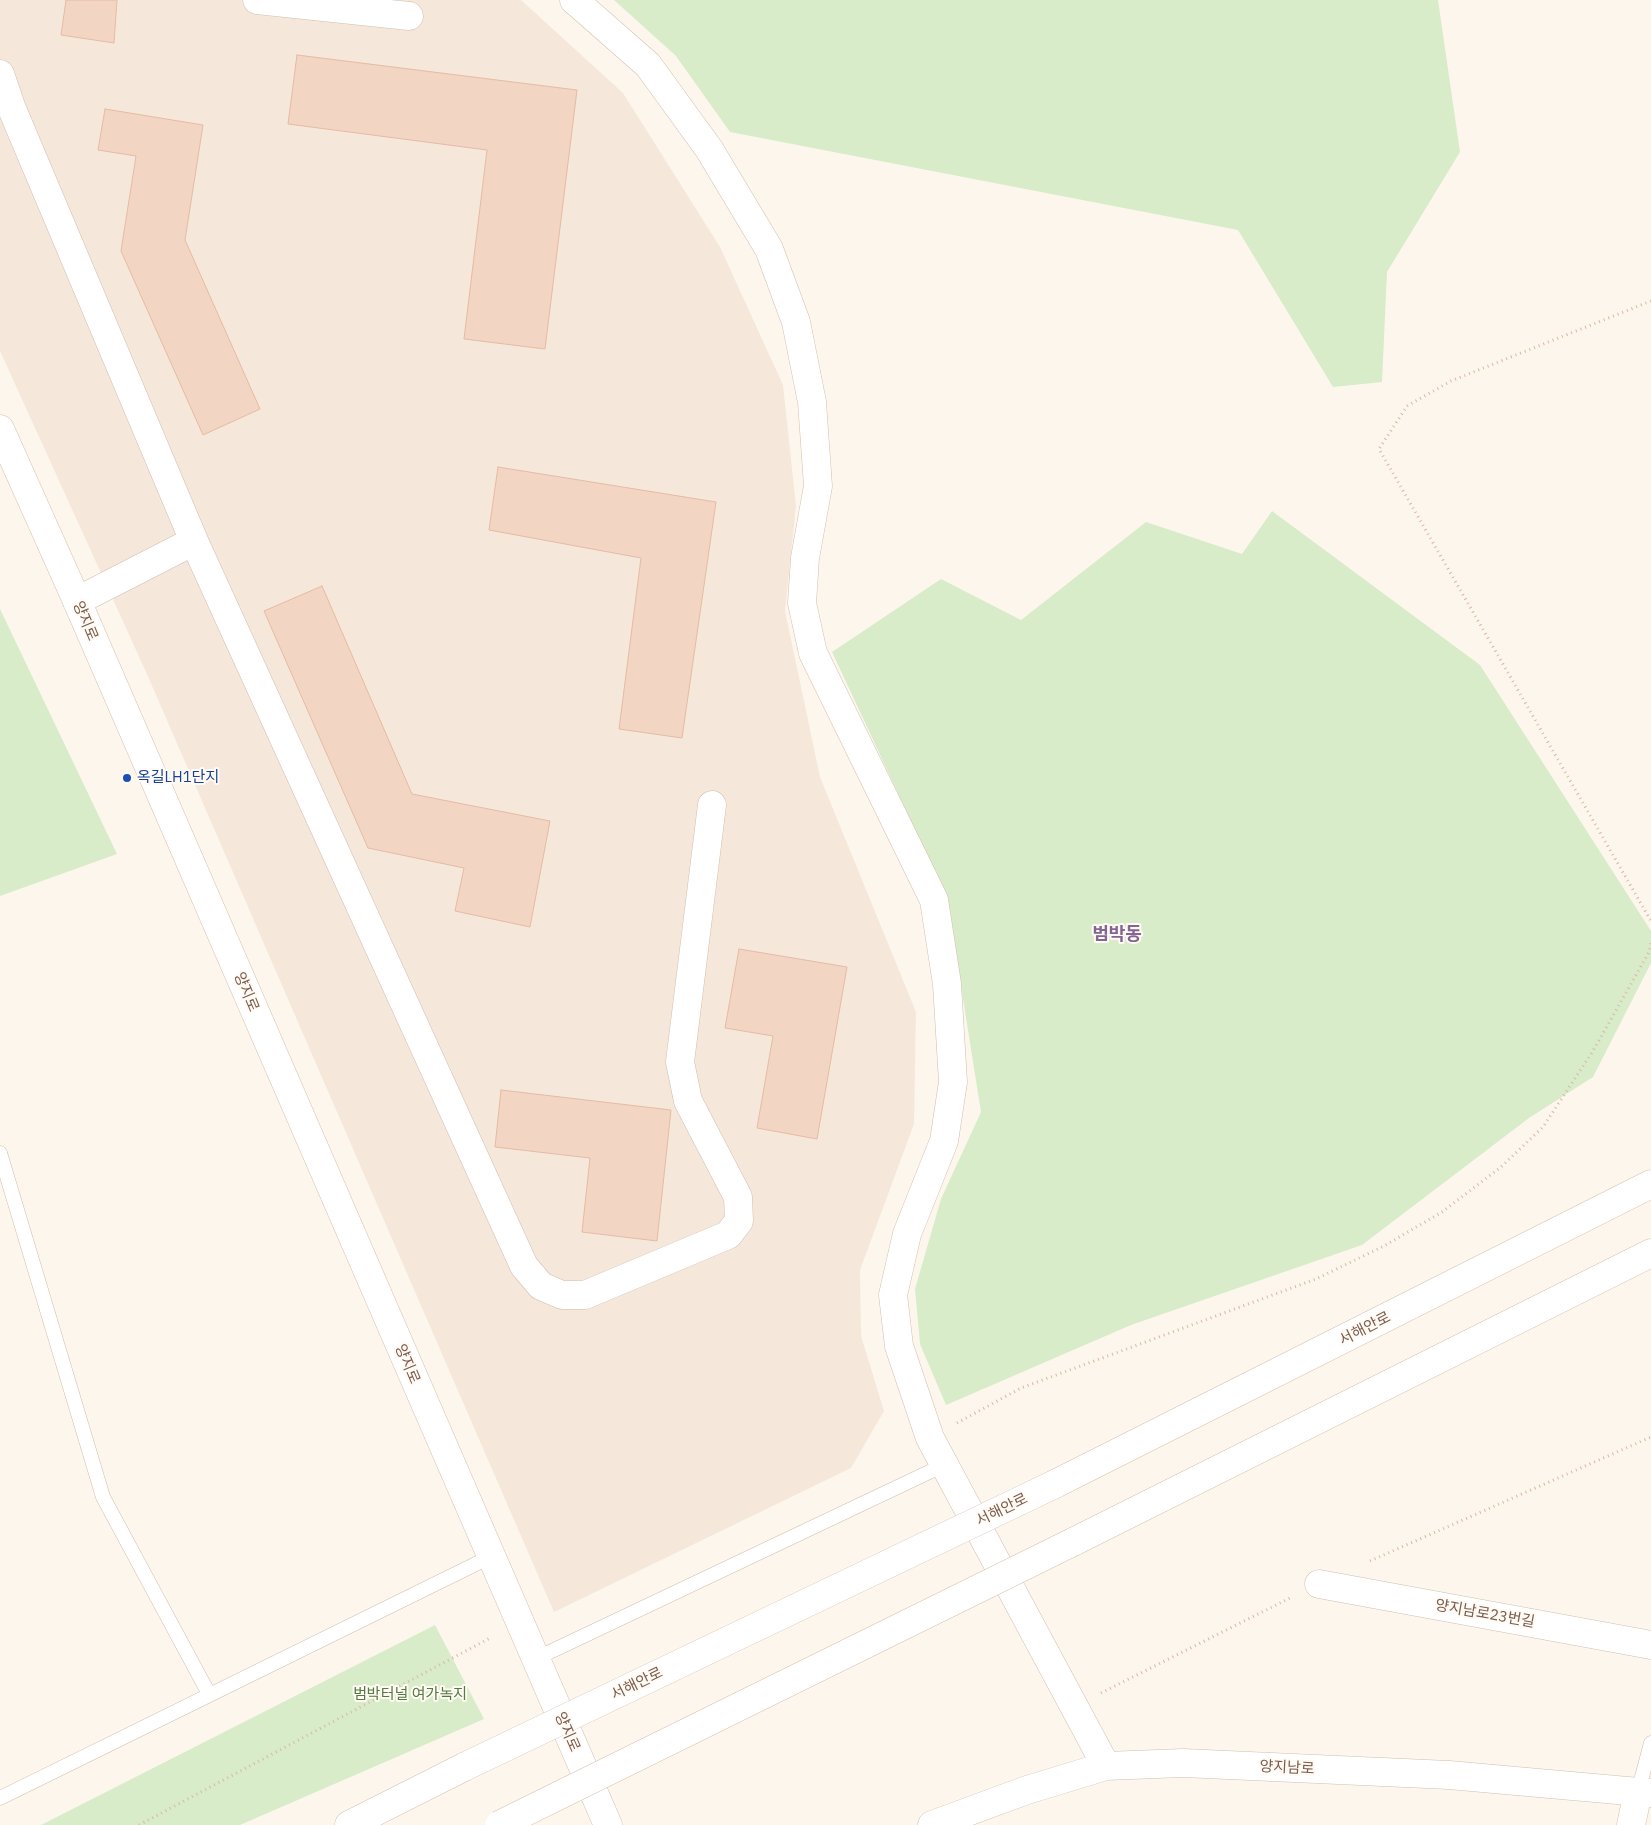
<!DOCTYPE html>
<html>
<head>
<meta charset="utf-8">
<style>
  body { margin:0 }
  canvas { display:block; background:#fdf6ec }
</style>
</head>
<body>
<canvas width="1651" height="1825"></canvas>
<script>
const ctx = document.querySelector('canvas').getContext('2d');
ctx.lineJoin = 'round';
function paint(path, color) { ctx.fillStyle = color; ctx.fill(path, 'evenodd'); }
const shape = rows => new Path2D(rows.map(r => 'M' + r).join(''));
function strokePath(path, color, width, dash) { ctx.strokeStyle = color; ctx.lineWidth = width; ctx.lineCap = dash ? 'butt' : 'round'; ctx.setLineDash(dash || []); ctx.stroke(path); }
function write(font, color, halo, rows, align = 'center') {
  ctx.font = font + ' "IBM Plex Sans","Noto Sans KR",sans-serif'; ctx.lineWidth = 4; ctx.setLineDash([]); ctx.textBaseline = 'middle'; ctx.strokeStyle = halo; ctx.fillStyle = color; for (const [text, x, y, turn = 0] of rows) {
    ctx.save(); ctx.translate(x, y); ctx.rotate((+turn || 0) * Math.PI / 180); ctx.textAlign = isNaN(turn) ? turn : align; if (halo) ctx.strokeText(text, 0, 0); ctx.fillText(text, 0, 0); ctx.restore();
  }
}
paint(shape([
  [0,0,521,0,623,93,720,247,783,385,796,506,785,611,820,777,916,1012,914,1124,860,1270,861,1336,884,1411,851,1468,554,1612,146,672,0,351]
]), '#f5e8da');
paint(shape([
  [614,0,1438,0,1460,152,1387,272,1382,382,1333,387,1238,230,730,132,676,56],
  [1272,511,1480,665,1651,931,1651,963,1593,1077,1529,1118,1362,1245,1131,1325,946,1405,920,1344,915,1289,941,1199,981,1112,947,898,832,652,941,579,1021,620,1146,522,1242,554],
  [0,609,117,854,0,896],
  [435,1625,484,1719,240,1825,41,1825]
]), '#d8ecc9');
const building = shape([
  [66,0,117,0,114,43,61,35,66,0],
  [297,55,577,90,545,349,464,339,487,150,288,124,297,55],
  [105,109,203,125,185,240,260,409,203,435,121,251,136,156,98,150,105,109],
  [498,467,716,502,682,738,619,729,641,558,489,530,498,467],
  [322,586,412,794,550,821,530,927,455,911,464,868,368,848,264,611,322,586],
  [739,949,847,967,817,1139,757,1128,773,1036,725,1028,739,949],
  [501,1090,671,1110,657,1241,582,1232,590,1158,495,1147,501,1090]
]);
paint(building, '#f3d5c3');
strokePath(building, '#e6bba3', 1);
const lane = shape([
  [0,1153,103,1497,209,1694],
  [535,1659,944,1465],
  [1638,1792,1651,1743],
  [0,1798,490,1557]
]);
const street = shape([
  [257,0,409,16],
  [574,0,648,65,709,149,769,249,796,322,812,402,818,486,805,558,802,603,813,653,934,900,947,984,953,1082,944,1141,907,1234,893,1295,899,1346,930,1438,1106,1766],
  [0,74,12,109,194,541,524,1266,541,1286,562,1295,585,1295,728,1235,739,1221,738,1197,688,1101,680,1062,712,805],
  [77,601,194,541],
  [1319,1584,1651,1645],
  [932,1825,1027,1790,1106,1766,1183,1763,1449,1775,1651,1793],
  [1631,1825,1638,1792]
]);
const secondary = shape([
  [0,429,77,601,608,1825],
  [1055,1484,1651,1184],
  [1073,1542,1651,1253],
  [349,1825,466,1766]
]);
strokePath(lane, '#d1beb0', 15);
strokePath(street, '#d1beb0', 29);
strokePath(secondary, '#d6c0b0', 29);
strokePath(shape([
  [1651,301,1451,381,1407,406,1379,449,1651,921],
  [957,1423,1021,1388,1316,1279,1384,1246,1442,1212,1501,1167,1543,1127,1593,1051,1649,952,1651,943],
  [1370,1561,1651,1437],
  [1101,1693,1292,1597],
  [139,1825,492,1637]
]), '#d9b8a5', 3, [1, 4]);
strokePath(lane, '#fff', 14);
strokePath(street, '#fff', 28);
strokePath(secondary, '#fff', 28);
const secondaryBridge = shape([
  [466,1766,1055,1484],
  [499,1825,1073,1542]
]);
strokePath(secondaryBridge, '#d6c0b0', 29, []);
strokePath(secondaryBridge, '#fff', 28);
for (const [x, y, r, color] of [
  [127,778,5,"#1a4fb4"]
]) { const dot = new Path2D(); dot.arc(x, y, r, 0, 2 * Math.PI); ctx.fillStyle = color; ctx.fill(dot); strokePath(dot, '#fffaf3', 2); }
write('15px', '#7a5c4d', '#fffaf3', [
  ["양지로",85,621,67],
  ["양지로",246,992,67],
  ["서해안로",1365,1329,-27],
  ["양지로",407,1364,67],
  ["서해안로",1002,1510,-26],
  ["양지남로23번길",1485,1614,10],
  ["서해안로",637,1684,-26],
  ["양지로",567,1732,66],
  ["양지남로",1287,1768,3]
]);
write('15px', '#164399', '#fffaf3', [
  ["옥길LH1단지",137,778]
], 'left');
write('15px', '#537a41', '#fffaf3', [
  ["범박터널 여가녹지",410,1695]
]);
write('bold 18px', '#846695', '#fffaf3', [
  ["범박동",1117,935]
]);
</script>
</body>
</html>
